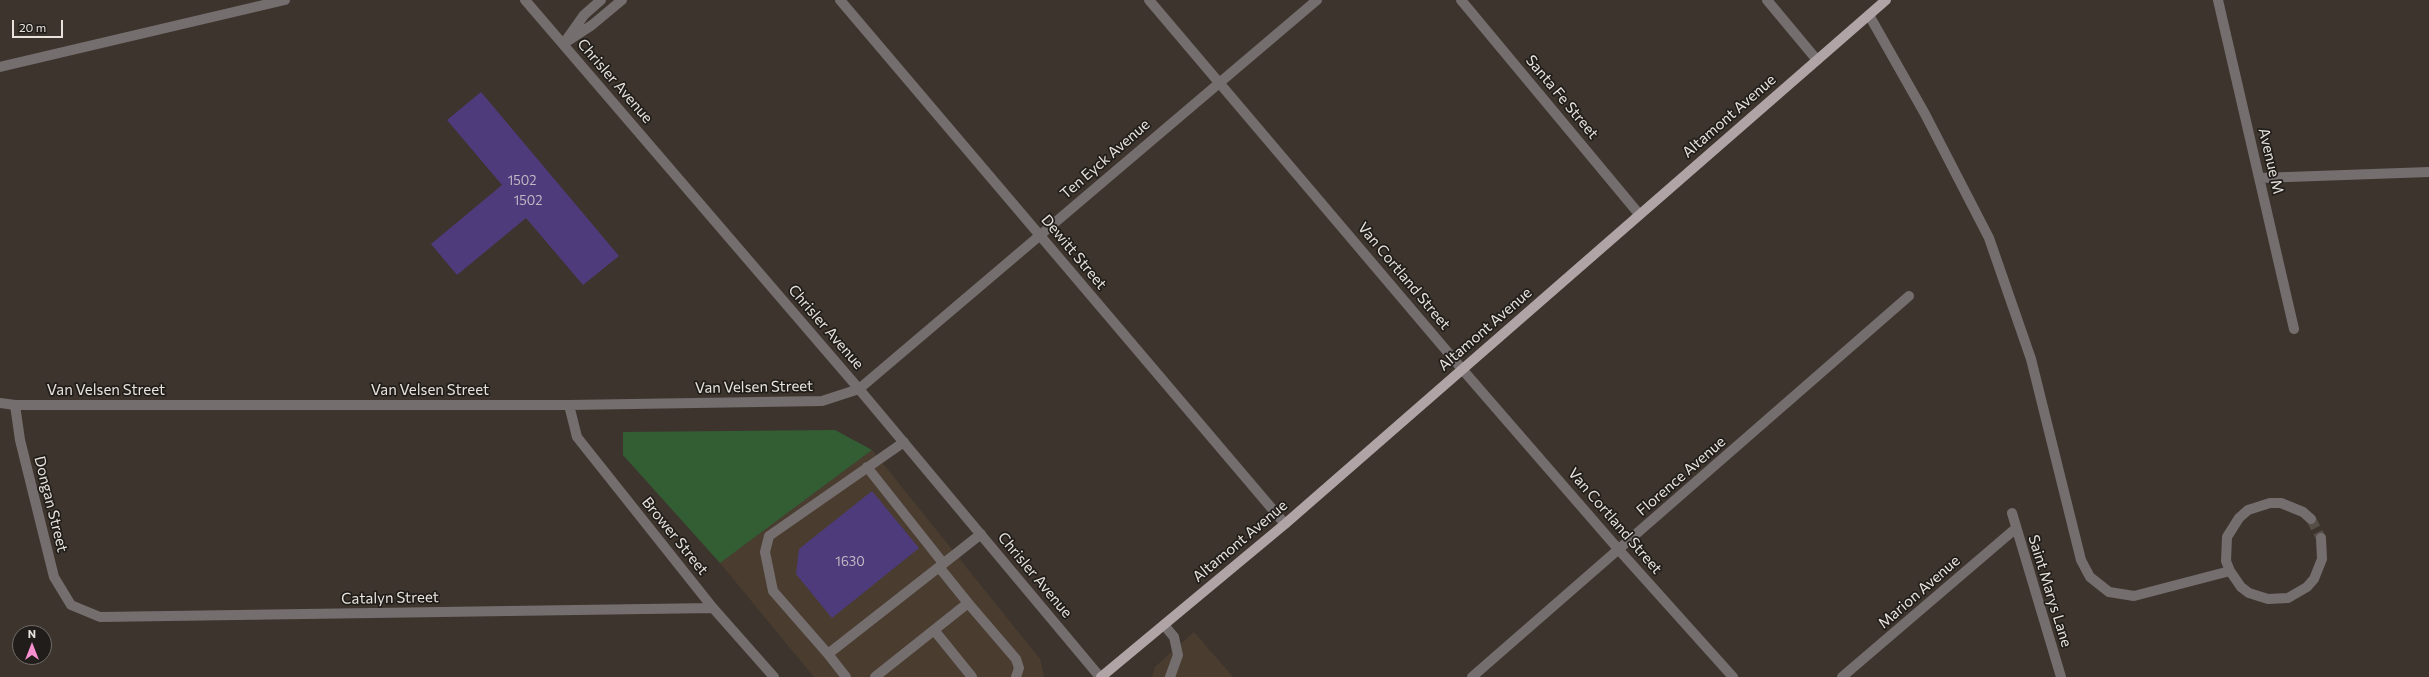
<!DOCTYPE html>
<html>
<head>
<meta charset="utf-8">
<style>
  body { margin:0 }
  #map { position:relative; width:2429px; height:677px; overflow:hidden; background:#3d352d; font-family:Commissioner,sans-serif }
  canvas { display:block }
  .north { position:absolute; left:12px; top:625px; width:40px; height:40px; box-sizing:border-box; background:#211d1a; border:1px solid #706c68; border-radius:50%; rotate:0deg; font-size:11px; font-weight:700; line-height:16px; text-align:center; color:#e7e2dc }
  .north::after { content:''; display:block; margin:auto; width:14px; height:18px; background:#f690d0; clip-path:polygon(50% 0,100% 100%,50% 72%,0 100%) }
  .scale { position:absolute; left:12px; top:20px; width:51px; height:18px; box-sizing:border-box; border:2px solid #e7e2dc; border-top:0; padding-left:5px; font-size:12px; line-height:14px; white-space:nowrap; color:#e7e2dc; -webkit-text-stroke:3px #211d1a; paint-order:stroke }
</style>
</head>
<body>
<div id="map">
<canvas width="2429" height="677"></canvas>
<div class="north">N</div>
<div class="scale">20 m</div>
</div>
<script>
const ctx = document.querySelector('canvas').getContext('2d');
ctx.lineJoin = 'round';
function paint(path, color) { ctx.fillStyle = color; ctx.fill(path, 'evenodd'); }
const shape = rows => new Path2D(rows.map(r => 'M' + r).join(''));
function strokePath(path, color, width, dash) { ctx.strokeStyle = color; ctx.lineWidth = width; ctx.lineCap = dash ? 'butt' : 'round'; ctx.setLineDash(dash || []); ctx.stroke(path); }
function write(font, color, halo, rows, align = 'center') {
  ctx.font = font + ' Commissioner,sans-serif'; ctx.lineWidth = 3.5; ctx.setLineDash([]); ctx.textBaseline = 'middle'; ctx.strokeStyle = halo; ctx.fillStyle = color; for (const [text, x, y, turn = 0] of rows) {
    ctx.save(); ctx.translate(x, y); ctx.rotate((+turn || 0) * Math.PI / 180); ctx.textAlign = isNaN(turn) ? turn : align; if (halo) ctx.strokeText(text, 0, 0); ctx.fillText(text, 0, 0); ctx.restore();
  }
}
paint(shape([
  [872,450,1040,659,1044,677,814,677,720,563],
  [1194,632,1233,677,1152,677,1155,667]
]), '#4a3d30');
paint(shape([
  [835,430,872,450,720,563,623,455,623,432]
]), '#335e34');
paint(shape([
  [481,92,619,256,583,285,526,218,457,275,431,244,502,185,447,120],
  [872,491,919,548,832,618,796,574,799,549]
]), '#4e3b7b');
strokePath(shape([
  [2311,519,2321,538]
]), '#564f47', 10, [10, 5]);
strokePath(shape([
  [525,0,859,389,1100,677],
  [840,0,1285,524],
  [1149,0,1462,369,1619,550,1733,677],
  [1461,0,1639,214],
  [1767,0,1817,60],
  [2218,0,2294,329],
  [1869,15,1925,114,1989,238,2031,359,2081,560,2090,577,2109,592,2134,596,2230,571],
  [567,39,584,15,601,0],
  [563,44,592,25,622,0],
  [0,67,285,0],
  [2260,178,2429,172],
  [0,403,15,405,569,405,822,401,859,389,1317,0],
  [15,405,20,440,54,577,71,605,100,617,713,608],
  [569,405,577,437,713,608,774,677],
  [867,467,943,563],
  [2012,513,2061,677],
  [2311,519,2303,512,2281,503,2270,503,2248,510,2239,518,2227,537,2226,561,2230,571,2241,587,2249,593,2268,599,2288,598,2307,587,2314,579,2322,559,2321,538],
  [939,567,981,534],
  [968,603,1016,659,1019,668,1016,677],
  [1164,625,1174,637,1178,655,1170,677],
  [934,630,972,677],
  [828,654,773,591,765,552,769,536,904,442],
  [846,677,828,654,939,567,968,603,875,677],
  [1472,677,1909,296],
  [1842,677,2015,529]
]), '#756e6f', 10);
strokePath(shape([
  [1101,677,1285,524,1886,0]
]), '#b1a4a7', 10);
write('13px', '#c1b8c4', null, [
  ["1502",522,181],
  ["1502",528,201],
  ["1630",850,562]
]);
write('15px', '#e7e2dc', '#211d1a', [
  ["Chrisler Avenue",615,81,49],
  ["Santa Fe Street",1562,97,50],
  ["Altamont Avenue",1729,116,-41],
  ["Ten Eyck Avenue",1105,159,-41],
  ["Avenue M",2271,161,77],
  ["Dewitt Street",1074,252,50],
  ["Van Cortland Street",1404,276,50],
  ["Chrisler Avenue",826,327,49],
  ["Altamont Avenue",1485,329,-41],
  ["Van Velsen Street",754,387,-1],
  ["Van Velsen Street",106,390],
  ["Van Velsen Street",430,390],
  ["Florence Avenue",1681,476,-41],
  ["Dongan Street",51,504,76],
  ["Van Cortland Street",1615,521,49],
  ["Brower Street",675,536,51],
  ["Altamont Avenue",1240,541,-40],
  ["Chrisler Avenue",1035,575,50],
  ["Saint Marys Lane",2050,591,73],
  ["Marion Avenue",1919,592,-41],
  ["Catalyn Street",390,598,-1]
]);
</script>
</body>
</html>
